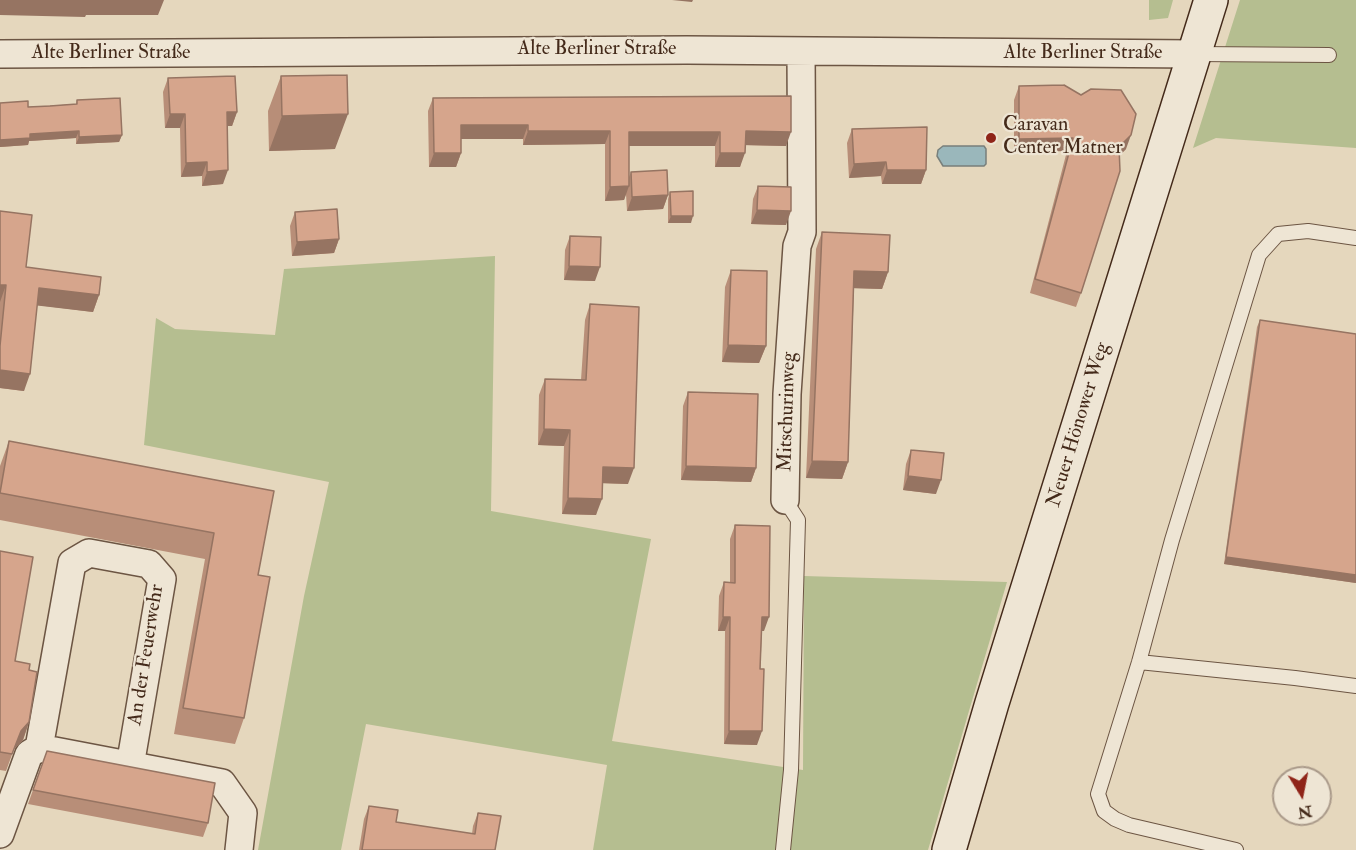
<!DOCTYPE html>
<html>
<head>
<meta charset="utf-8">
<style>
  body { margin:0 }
  #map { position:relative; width:1356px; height:850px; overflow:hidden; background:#e5d7bd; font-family:"IM FELL Double Pica",serif }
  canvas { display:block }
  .north { position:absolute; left:1272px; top:766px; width:60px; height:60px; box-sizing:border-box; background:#eee5d4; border:2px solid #aa9a8a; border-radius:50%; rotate:170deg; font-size:16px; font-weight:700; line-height:24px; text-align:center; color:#442a1a }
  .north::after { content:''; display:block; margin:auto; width:21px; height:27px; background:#8f2418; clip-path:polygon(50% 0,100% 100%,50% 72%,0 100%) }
</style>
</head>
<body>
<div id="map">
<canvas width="1356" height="850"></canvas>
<div class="north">N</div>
</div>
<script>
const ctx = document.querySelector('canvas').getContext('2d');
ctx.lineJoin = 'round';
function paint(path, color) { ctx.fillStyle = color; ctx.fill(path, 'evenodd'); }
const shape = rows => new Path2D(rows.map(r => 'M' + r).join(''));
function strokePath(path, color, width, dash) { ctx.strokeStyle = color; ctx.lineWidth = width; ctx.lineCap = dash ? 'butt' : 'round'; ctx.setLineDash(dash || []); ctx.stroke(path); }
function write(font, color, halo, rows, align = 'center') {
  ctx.font = font + ' "IM FELL Double Pica",serif'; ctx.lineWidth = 4.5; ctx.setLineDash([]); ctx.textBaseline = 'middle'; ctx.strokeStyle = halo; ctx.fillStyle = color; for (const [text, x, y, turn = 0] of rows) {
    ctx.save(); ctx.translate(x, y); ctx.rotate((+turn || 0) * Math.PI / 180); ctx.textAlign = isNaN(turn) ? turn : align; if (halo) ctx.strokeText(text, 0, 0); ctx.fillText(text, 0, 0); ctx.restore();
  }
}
paint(shape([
  [1149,0,1173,0,1168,18,1149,20],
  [1240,0,1356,0,1356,148,1216,138,1193,148],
  [495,256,491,511,651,539,612,741,803,770,804,576,1007,582,928,850,593,850,607,765,366,724,341,850,258,850,304,596,329,482,144,445,156,318,175,329,275,335,284,269]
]), '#b5be90');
const water = shape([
  [943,146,984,146,986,149,986,164,984,166,943,166,937,156,938,150,943,146]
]);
paint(water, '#9ab7bb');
strokePath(water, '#787f7b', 1.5);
const service = shape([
  [1195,54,1329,55],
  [1139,662,1295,678,1356,686],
  [783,850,791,770,798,520,785,500],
  [1236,850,1129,825,1115,819,1104,811,1098,794,1139,662,1172,540,1259,255,1278,234,1308,231,1356,238]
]);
const minor = shape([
  [0,54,687,50,1195,54],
  [785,500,787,394,797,246,802,232,801,51],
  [39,748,72,563,89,553,149,564,162,579,130,766],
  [0,834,29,754,39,748,222,783,243,813,239,850]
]);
const secondary = shape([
  [949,850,992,703,1211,0]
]);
strokePath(service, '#6c5543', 16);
strokePath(minor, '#6c5543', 30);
strokePath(secondary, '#442a1a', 36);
strokePath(service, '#eee5d4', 14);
strokePath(minor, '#eee5d4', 27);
strokePath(secondary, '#eee5d4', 33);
paint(shape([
  [281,76,335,149,269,151,268,111],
  [168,78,237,112,232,126,227,126,223,184,202,186,202,176,181,177,180,128,165,128,163,92],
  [1019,86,1126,149,1119,156,1081,293,1076,307,1030,293,1067,151,1014,152,1014,100],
  [791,96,786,146,745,145,740,167,715,167,715,146,629,146,629,177,631,172,668,195,663,209,627,211,626,194,624,200,605,201,605,144,523,145,523,139,461,139,461,153,456,167,429,167,428,111,433,98],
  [77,100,122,135,119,142,76,144,76,138,29,141,28,145,0,147,0,103,28,107,76,104],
  [852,129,926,170,921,184,882,184,881,176,849,178,847,143],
  [758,186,786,225,751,224,753,199],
  [670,192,691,223,668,223,668,199],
  [0,211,26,267,99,295,93,312,37,305,24,391,0,388],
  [295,212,339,239,334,253,292,256,290,226],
  [822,232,888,272,882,289,854,288,848,462,842,479,806,478,816,249],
  [570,236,595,281,564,280,565,250],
  [731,270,766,346,759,363,722,362,725,287],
  [590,304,628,484,602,483,596,515,562,514,564,446,538,445,539,395,545,379,581,380,585,320],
  [1260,320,1356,334,1356,583,1224,564,1257,327],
  [688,392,756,468,751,482,681,480,683,406],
  [9,441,274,491,258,575,244,718,235,744,174,734,205,559,0,520,0,466],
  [911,450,936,494,903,490,906,464],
  [735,525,764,631,762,631,757,745,724,744,725,631,718,631,719,596,724,582,730,583,730,539],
  [0,551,15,661,29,670,29,722,23,740,14,749,6,771,0,770],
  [47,751,208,823,203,837,28,804],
  [369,806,396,822,472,834,473,826,478,813,495,850,359,850,364,819]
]), '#b88e78');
paint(shape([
  [0,0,164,0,158,15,86,15,85,17,0,15],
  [672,0,693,0,692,2],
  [227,112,237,112,232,126,222,126],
  [170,114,185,114,180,128,165,128],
  [348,114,335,149,269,151,282,116],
  [461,125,528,125,523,139,456,139],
  [79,131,76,138,29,141,28,145,0,147,0,140,30,134],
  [528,131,610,131,605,144,523,145],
  [746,131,791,132,786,146,741,145],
  [629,132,720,132,715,146,624,146],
  [122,135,119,142,76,144,79,137],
  [1131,135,1126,149,1114,161,1119,147],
  [1073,138,1067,151,1014,152,1019,139],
  [434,153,461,153,456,167,429,167],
  [720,153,745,153,740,167,715,167],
  [207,162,202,176,181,177,186,163],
  [886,162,881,176,849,178,854,164],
  [228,170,223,184,202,186,207,172],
  [887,170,926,170,921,184,882,184],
  [629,186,624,200,605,201,610,187],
  [668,195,663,209,627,211,632,197],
  [757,210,791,211,786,225,751,224],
  [671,216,693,216,691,223,668,223],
  [339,239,334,253,292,256,297,242],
  [569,266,600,267,595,281,564,280],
  [854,271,888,272,882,289,848,288],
  [0,285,6,285,0,302],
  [39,288,99,295,93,312,33,305],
  [728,345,766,346,759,363,722,362],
  [0,370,30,374,24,391,0,388],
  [544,429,570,430,564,446,538,445],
  [812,461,848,462,842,479,806,478],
  [686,466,756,468,751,482,681,480],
  [603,467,634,468,628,484,597,483],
  [908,476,941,480,936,494,903,490],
  [568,498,602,499,596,515,562,514],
  [1226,557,1356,575,1356,583,1224,564],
  [723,617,730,617,725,631,718,631],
  [762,617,769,617,764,631,757,631],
  [29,722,23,740,14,749,21,731],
  [729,731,762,731,757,745,724,744]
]), '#967462');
const building = shape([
  [347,75,348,114,282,116,281,76,347,75],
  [235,76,237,112,227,112,228,170,207,172,207,162,186,163,185,114,170,114,168,78,235,76],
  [1064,85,1081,95,1091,89,1121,90,1136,114,1131,135,1119,147,1120,171,1081,293,1035,279,1073,138,1019,139,1019,86,1064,85],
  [791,96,791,132,746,131,745,153,720,153,720,132,629,132,629,186,610,187,610,131,528,131,528,125,461,125,461,153,434,153,433,98,791,96],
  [120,98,122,135,79,137,79,131,30,134,30,138,0,140,0,103,28,101,28,107,50,106,77,104,77,100,120,98],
  [927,127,926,170,887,170,886,162,854,164,852,129,927,127],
  [667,170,668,195,632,197,631,172,667,170],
  [758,186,791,187,791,211,757,210,758,186],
  [693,191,693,216,671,216,670,192,693,191],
  [337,209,339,239,297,242,295,212,337,209],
  [0,211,32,215,26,267,101,277,99,295,39,288,30,374,0,370,0,346,6,285,0,285,0,211],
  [822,232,890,235,888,272,854,271,848,462,812,461,822,232],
  [570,236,601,237,600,267,569,266,570,236],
  [731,270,767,271,766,346,728,345,731,270],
  [590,304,639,307,634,468,603,467,602,499,568,498,570,430,544,429,545,379,586,380,590,304],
  [1260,320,1356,334,1356,575,1226,557,1260,320],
  [688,392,758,394,756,468,686,466,688,392],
  [9,441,274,491,258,575,270,577,244,718,183,708,214,533,0,493,9,441],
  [911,450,944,453,941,480,908,476,911,450],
  [735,525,770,526,769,617,762,617,760,669,764,669,762,731,729,731,730,617,723,617,724,582,735,583,735,525],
  [0,551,33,557,15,661,30,664,29,670,37,672,29,722,21,731,12,754,0,752,0,551],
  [47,751,215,783,208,823,33,790,47,751],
  [369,806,398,810,396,822,475,834,478,813,501,816,495,850,362,850,369,806]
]);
paint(building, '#d6a58c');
strokePath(building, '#967462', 1.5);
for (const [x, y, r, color] of [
  [991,138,6,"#8f2418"]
]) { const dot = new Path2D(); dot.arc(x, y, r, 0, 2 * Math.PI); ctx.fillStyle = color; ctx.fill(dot); strokePath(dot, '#eee5d4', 2); }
write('20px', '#442a1a', '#eee5d4', [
  ["Alte Berliner Straße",597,50],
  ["Alte Berliner Straße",111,54],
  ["Alte Berliner Straße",1083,54],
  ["Mitschurinweg",788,412,-88],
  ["Neuer Hönower Weg",1079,425,-73],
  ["An der Feuerwehr",147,655,-81]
]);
write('20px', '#442a1a', '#eee5d4', [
  ["Caravan",1003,126],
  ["Center Matner",1003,149]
], 'left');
</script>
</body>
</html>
